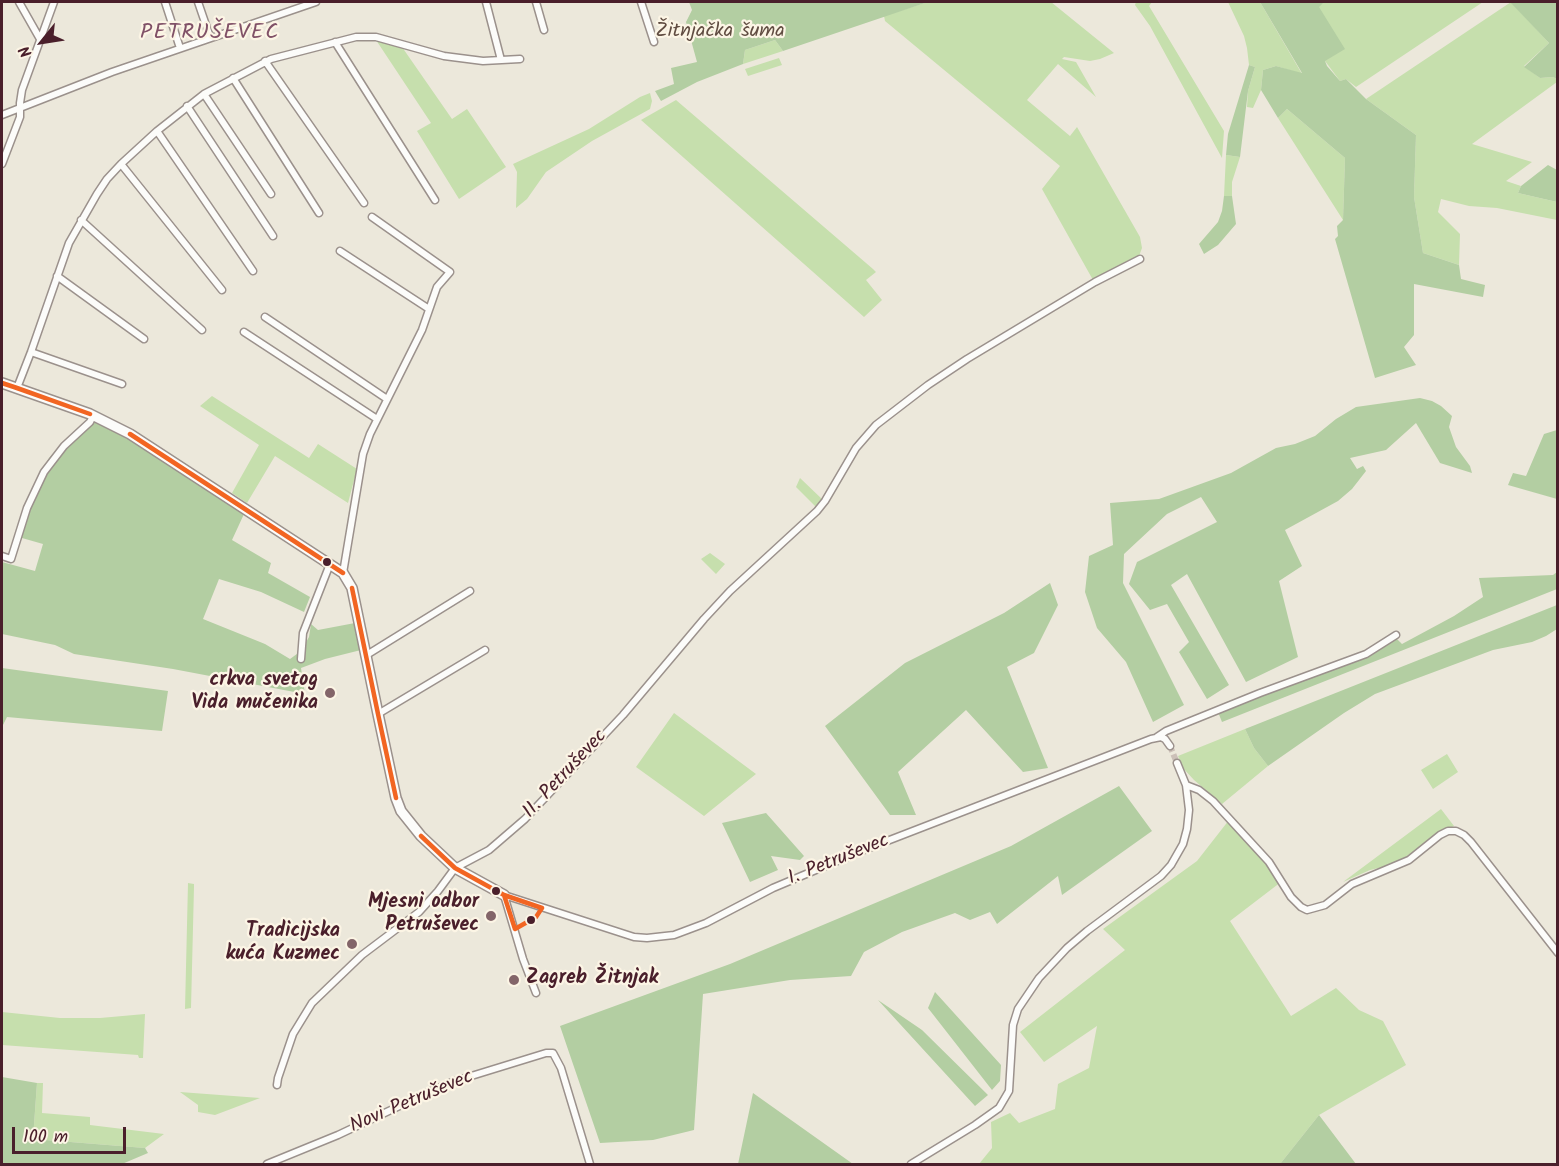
<!DOCTYPE html>
<html>
<head>
<meta charset="utf-8">
<style>
  body { margin:0 }
  #map { position:relative; width:1559px; height:1166px; overflow:hidden; background:#ece8db; font-family:Kalam,sans-serif }
  canvas { display:block }
  .frame { position:absolute; inset:0; border:3px solid #4a1f2b; pointer-events:none }
  .north { position:absolute; left:12px; top:12px; width:60px; height:60px; -webkit-text-stroke:4px #fcf5e5; paint-order:stroke; rotate:240deg; font-size:16px; font-weight:700; line-height:24px; text-align:center; color:#4a1f2b }
  .north::after { content:''; display:block; margin:auto; width:21px; height:27px; background:#4a1f2b; clip-path:polygon(50% 0,100% 100%,50% 72%,0 100%) }
  .scale { position:absolute; left:12px; top:1127px; width:114px; height:27px; box-sizing:border-box; border:3px solid #4a1f2b; border-top:0; padding-left:8px; font-size:18px; line-height:21px; white-space:nowrap; color:#4a1f2b; -webkit-text-stroke:4px #fcf5e5; paint-order:stroke }
</style>
</head>
<body>
<div id="map">
<canvas width="1559" height="1166"></canvas>
<div class="frame"></div>
<div class="north">N</div>
<div class="scale">100 m</div>
</div>
<script>
const ctx = document.querySelector('canvas').getContext('2d');
ctx.lineJoin = 'round';
function paint(path, color) { ctx.fillStyle = color; ctx.fill(path, 'evenodd'); }
const shape = rows => new Path2D(rows.map(r => 'M' + r).join(''));
function strokePath(path, color, width, dash) { ctx.strokeStyle = color; ctx.lineWidth = width; ctx.lineCap = dash ? 'butt' : 'round'; ctx.setLineDash(dash || []); ctx.stroke(path); }
function write(font, color, halo, rows, align = 'center') {
  ctx.font = font + ' Kalam,sans-serif'; ctx.lineWidth = 4.5; ctx.setLineDash([]); ctx.textBaseline = 'middle'; ctx.strokeStyle = halo; ctx.fillStyle = color; for (const [text, x, y, turn = 0] of rows) {
    ctx.save(); ctx.translate(x, y); ctx.rotate((+turn || 0) * Math.PI / 180); ctx.textAlign = isNaN(turn) ? turn : align; if (halo) ctx.strokeText(text, 0, 0); ctx.fillText(text, 0, 0); ctx.restore();
  }
}
paint(shape([
  [928,2,1051,2,1114,53,1100,59,1090,61,1064,57,1062,59,1076,62,1096,97,1058,64,1027,100,1070,136,1077,127,1140,237,1142,248,1139,256,1093,280,1042,189,1060,166,885,21,884,16],
  [1136,2,1152,2,1149,6,1224,131,1222,158,1150,26,1135,5],
  [1228,2,1260,2,1302,74,1276,66,1263,70,1261,90,1253,108,1247,107,1248,91,1255,67,1249,65,1247,48,1244,36],
  [1324,2,1483,2,1356,87,1346,79,1340,81,1325,61,1318,6],
  [1511,2,1549,43,1524,66,1540,78,1553,77,1557,79,1557,82,1472,144,1532,162,1506,181,1521,186,1518,193,1557,202,1557,220,1497,208,1469,206,1441,199,1438,212,1460,234,1459,265,1423,253,1414,197,1416,135,1366,99],
  [376,40,402,47,452,119,467,109,506,167,459,199,417,131,431,123],
  [775,40,783,51,743,64,745,50],
  [779,58,782,65,748,76,745,69],
  [650,93,652,101,650,109,592,141,546,172,527,199,516,208,517,172,513,164,589,129,640,97],
  [676,100,873,269,876,272,866,280,882,300,864,317,641,120],
  [1287,109,1345,158,1343,220,1278,118],
  [1226,155,1240,157,1232,182,1232,196,1224,196],
  [212,396,309,458,318,444,357,469,348,503,275,456,247,503,232,493,259,445,200,406],
  [800,478,823,500,817,508,796,487],
  [710,553,725,564,716,574,701,559],
  [674,713,756,774,704,816,636,767],
  [1245,729,1254,748,1268,766,1222,804,1194,780,1183,768,1178,756],
  [1447,754,1458,772,1433,789,1421,770],
  [1441,809,1454,826,1435,836,1396,864,1370,870,1343,882],
  [1229,820,1281,882,1230,921,1291,1016,1336,988,1359,1010,1383,1021,1406,1065,1319,1115,1280,1164,979,1164,992,1148,991,1122,1010,1113,1019,1123,1055,1109,1058,1084,1089,1068,1097,1026,1044,1062,1020,1032,1125,950,1103,929,1197,861],
  [188,883,194,884,194,887,191,1008,185,1009],
  [2,1012,60,1018,100,1018,145,1014,143,1058,139,1058,138,1055,2,1045],
  [37,1083,43,1083,42,1113,90,1117,90,1125,164,1134,145,1148,33,1139],
  [180,1092,260,1098,215,1115,198,1112,198,1105]
]), '#c6dfad');
paint(shape([
  [689,2,928,2,783,51,775,40,745,50,743,64,697,82,661,101,655,91,674,84,671,68,697,62,686,22,692,10],
  [1260,2,1324,2,1319,7,1345,49,1325,61,1327,66,1340,81,1346,79,1366,99,1416,135,1414,197,1423,253,1459,265,1461,279,1485,285,1483,297,1414,284,1414,335,1404,347,1416,365,1375,378,1335,239,1338,236,1337,226,1343,220,1345,158,1287,109,1278,118,1261,90,1263,70,1276,66,1302,73],
  [1510,2,1557,2,1557,79,1553,77,1540,78,1524,67,1549,43],
  [1249,65,1255,67,1248,91,1240,157,1226,155,1228,134],
  [1548,165,1557,170,1557,202,1518,193,1521,186],
  [1224,196,1232,196,1236,224,1218,245,1204,254,1199,244,1218,222,1222,211],
  [1420,398,1432,401,1441,406,1452,416,1449,427,1456,447,1470,466,1472,473,1440,463,1416,423,1386,450,1350,458,1357,469,1363,466,1366,471,1352,489,1338,501,1285,530,1302,566,1279,581,1298,657,1246,682,1187,574,1171,585,1229,685,1207,699,1179,652,1189,642,1167,604,1150,610,1129,584,1137,562,1217,522,1201,497,1167,514,1124,554,1123,583,1184,705,1153,722,1126,662,1097,628,1085,592,1089,556,1113,545,1110,503,1159,499,1231,473,1276,448,1295,444,1315,436,1336,419,1356,407],
  [88,420,108,427,128,439,244,514,232,540,271,563,268,573,310,597,304,612,261,592,219,579,203,619,265,644,290,659,301,651,309,637,311,624,318,630,355,623,361,650,325,659,301,668,305,694,173,669,74,654,55,645,2,634,2,562,35,571,43,544,22,538,25,506,49,458],
  [1557,430,1557,499,1508,485,1513,473,1526,476,1544,434],
  [1557,572,1557,589,1222,722,1218,712,1367,656,1396,638,1402,644,1454,616,1483,597,1479,578,1553,575],
  [1050,583,1058,605,1034,653,1007,667,1048,768,1023,772,966,710,898,772,916,815,890,815,825,726,905,663,1004,613],
  [1557,605,1557,629,1546,636,1532,642,1493,650,1375,694,1344,713,1268,766,1254,748,1245,729],
  [2,668,168,691,162,731,7,717,2,727],
  [1119,786,1152,831,1062,895,1058,876,997,924,990,912,970,920,955,913,902,932,864,952,851,976,790,980,703,994,694,1130,653,1140,600,1143,560,1026,730,964,1011,846],
  [766,813,804,856,800,860,771,856,778,870,750,882,722,823],
  [935,992,1001,1065,1000,1081,992,1090,928,1008],
  [878,1000,922,1030,988,1095,975,1106],
  [2,1077,37,1083,33,1139,145,1148,148,1153,122,1164,2,1164],
  [753,1093,853,1164,738,1164],
  [1319,1115,1356,1164,1280,1164]
]), '#b3cea2');
strokePath(shape([
  [1170,746,1177,763]
]), '#ccc0b8', 6, [6, 3]);
const street = shape([
  [19,2,40,39],
  [165,2,180,48],
  [198,2,210,37],
  [486,2,501,60],
  [536,2,544,30],
  [641,2,654,42],
  [335,42,435,200],
  [265,61,364,203],
  [233,78,319,213],
  [204,94,271,194],
  [187,106,273,236],
  [2,115,112,72,316,2],
  [157,131,253,271],
  [2,164,20,117,20,103,22,90,54,2],
  [121,164,222,290],
  [81,220,202,330],
  [340,251,429,309],
  [57,276,144,339],
  [265,317,387,399],
  [244,332,377,419],
  [31,352,122,384],
  [17,388,31,352,69,243,97,194,107,179,121,164,157,131,204,94,271,59,356,37,376,37,444,56,483,61,520,59],
  [2,556,11,559,27,508,44,472,64,446,90,422,93,416],
  [343,573,363,454,370,434,422,330,437,287,450,272,372,217],
  [365,656,470,591],
  [301,659,303,633,330,564],
  [378,714,485,650],
  [1157,737,1166,731,1260,693,1366,654,1396,635],
  [1186,785,1199,790,1213,801,1269,862,1291,897,1301,907,1307,910,1325,905,1352,884,1409,860,1440,835,1448,831,1456,831,1464,835,1471,842,1558,953],
  [504,895,634,937,647,938,674,935,706,923,773,888,856,853,1151,739,1161,737,1165,739,1170,746],
  [504,895,523,959,536,993],
  [277,1085,278,1078,293,1034,312,1003,362,955,419,912,438,891,455,868,489,850,525,819,623,715,704,619,730,591,817,511,825,501,856,448,876,425,928,385,967,359,1095,282,1140,259],
  [267,1164,338,1135,429,1092,455,1081,546,1053,553,1053,561,1068,590,1164],
  [911,1164,975,1125,999,1108,1009,1091,1013,1025,1018,1009,1039,978,1067,948,1087,931,1161,876,1171,865,1183,844,1187,829,1189,810,1186,785,1177,763]
]);
const secondary = shape([
  [2,383,90,414,130,434,343,573,352,588,378,714,396,798,401,811,421,836,455,868,504,895]
]);
strokePath(street, '#9b918c', 9);
strokePath(secondary, '#9b918c', 12);
strokePath(street, '#fcfcfa', 6);
strokePath(secondary, '#fcfcfa', 9);
strokePath(shape([
  [2,383,17,388,90,414,2,383],
  [130,434,343,573],
  [130,434,343,573],
  [352,588,378,714],
  [352,588,378,714],
  [378,714,396,798],
  [378,714,396,798],
  [421,836,455,868],
  [421,836,455,868],
  [455,868,504,895],
  [455,868,504,895],
  [504,895,542,908,536,917,515,929,504,895]
]), '#f26522', 4.5);
for (const [x, y, r, color] of [
  [327,562,5,"#4a1f2b"],
  [330,693,6,"#836569"],
  [496,891,5,"#4a1f2b"],
  [491,916,6,"#836569"],
  [531,920,5,"#4a1f2b"],
  [352,944,6,"#836569"],
  [514,980,6,"#836569"]
]) { const dot = new Path2D(); dot.arc(x, y, r, 0, 2 * Math.PI); ctx.fillStyle = color; ctx.fill(dot); strokePath(dot, '#fcf5e5', 2); }
write('20px', '#614d42', '#fcf5e5', [
  ["Žitnjačka šuma",720,33]
]);
write('bold 20px', '#4a1f2b', '#fcf5e5', [
  ["crkva svetog",318,682],
  ["Vida mučenika",318,705],
  ["Mjesni odbor",479,904],
  ["Petruševec",479,927],
  ["Tradicijska",340,933],
  ["kuća Kuzmec",340,956],
  ["Zagreb Žitnjak",526,980,"left"]
], 'right');
write('20px', '#4a1f2b', '#fcf5e5', [
  ["II. Petruševec",566,775,-47],
  ["I. Petruševec",839,861,-22],
  ["Novi Petruševec",412,1103,-23]
]);
ctx.letterSpacing = '1.5px';
write('22px', '#805167', '#fcf5e5', [
  ["PETRUŠEVEC",210,34]
]);
ctx.letterSpacing = '0px';
</script>
</body>
</html>
